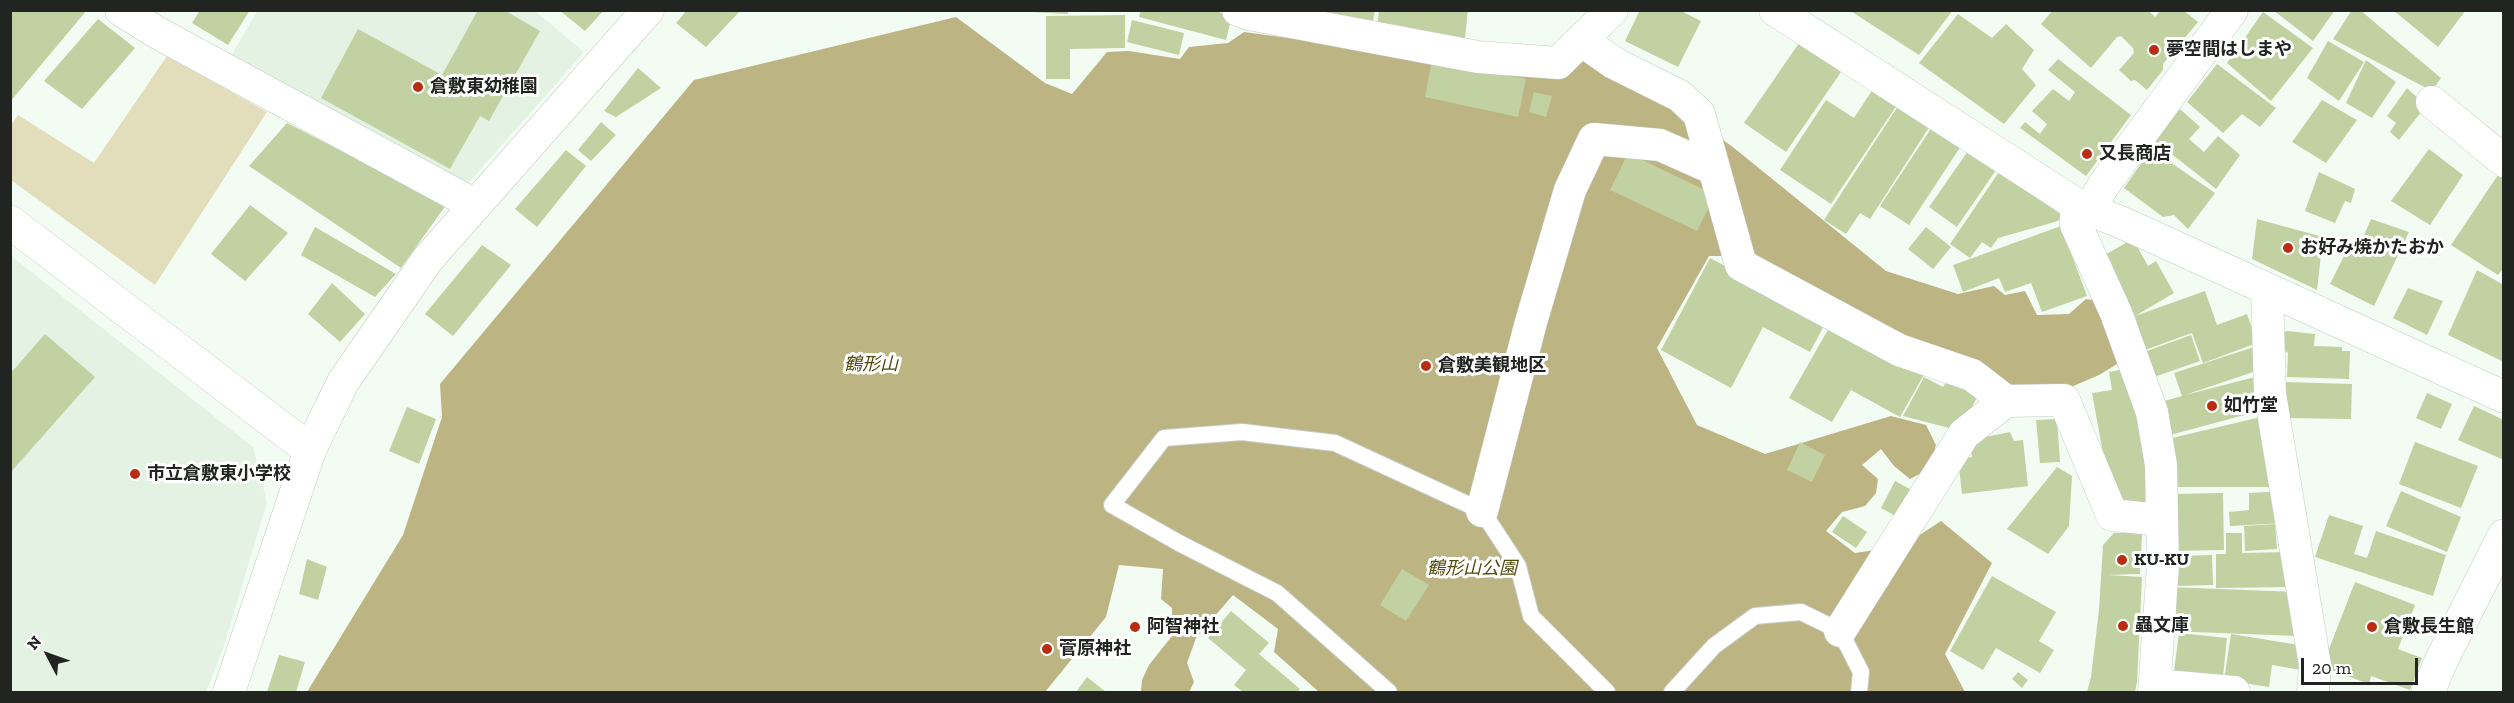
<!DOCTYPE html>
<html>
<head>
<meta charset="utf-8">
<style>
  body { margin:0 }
  #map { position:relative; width:2514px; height:703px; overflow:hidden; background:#f3fcf3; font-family:"Zilla Slab",serif }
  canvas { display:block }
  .frame { position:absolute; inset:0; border:12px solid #212421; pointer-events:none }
  .north { position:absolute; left:18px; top:625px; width:60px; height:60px; -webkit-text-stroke:4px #fff; paint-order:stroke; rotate:311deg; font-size:16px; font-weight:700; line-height:24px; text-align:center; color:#212421 }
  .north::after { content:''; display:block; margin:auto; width:21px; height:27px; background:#212421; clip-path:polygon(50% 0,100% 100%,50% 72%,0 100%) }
  .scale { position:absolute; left:2301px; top:658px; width:117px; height:27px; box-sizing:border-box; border:3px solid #212421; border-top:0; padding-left:8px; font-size:18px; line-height:21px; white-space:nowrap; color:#212421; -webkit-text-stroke:4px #fff; paint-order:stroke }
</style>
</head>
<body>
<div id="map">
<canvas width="2514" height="703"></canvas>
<div class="frame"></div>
<div class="north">N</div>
<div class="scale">20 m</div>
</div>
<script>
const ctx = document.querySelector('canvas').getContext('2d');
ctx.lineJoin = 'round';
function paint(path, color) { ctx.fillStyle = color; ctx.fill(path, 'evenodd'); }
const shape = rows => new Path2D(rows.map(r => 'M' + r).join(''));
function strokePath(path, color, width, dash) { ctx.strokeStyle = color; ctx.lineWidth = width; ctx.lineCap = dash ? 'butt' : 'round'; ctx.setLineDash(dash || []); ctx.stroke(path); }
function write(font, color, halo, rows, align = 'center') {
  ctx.font = font + ' "Zilla Slab","Noto Sans JP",serif'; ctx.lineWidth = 6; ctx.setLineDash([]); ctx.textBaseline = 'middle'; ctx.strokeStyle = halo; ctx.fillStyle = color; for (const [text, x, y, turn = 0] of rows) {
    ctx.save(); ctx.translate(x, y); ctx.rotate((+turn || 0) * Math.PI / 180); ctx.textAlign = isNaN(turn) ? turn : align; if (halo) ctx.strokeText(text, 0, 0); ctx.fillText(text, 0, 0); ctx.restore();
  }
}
paint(shape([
  [258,10,535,11,584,52,463,189,228,61],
  [10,255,253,447,267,502,223,649,206,692,11,692]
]), '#e3f2e3');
paint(shape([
  [167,56,267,112,155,285,11,180,11,125,18,115,94,163]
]), '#e2ddbb');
paint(shape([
  [956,17,1045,83,1072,94,1107,52,1129,51,1180,59,1189,47,1228,43,1244,32,1556,74,1583,51,1647,84,1734,148,1886,271,1958,294,1994,286,2005,295,2025,291,2037,315,2069,314,2086,299,2104,302,2122,361,2099,375,2071,387,2006,391,1896,343,1732,256,1709,256,1657,348,1697,425,1765,454,1891,416,1926,425,1936,445,1929,469,1910,479,1894,466,1881,449,1862,465,1878,479,1876,493,1865,506,1842,512,1826,531,1855,553,1903,546,1941,521,1992,563,1945,654,1965,692,1319,692,1274,652,1278,629,1233,595,1196,638,1187,663,1194,682,1189,692,1141,692,1142,680,1149,665,1172,636,1172,608,1161,599,1163,569,1119,565,1106,617,1045,692,307,692,403,535,442,417,440,384,694,80]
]), '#bcb483');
paint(shape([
  [10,10,87,10,10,102],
  [200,10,250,10,228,45,192,23],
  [478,10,504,10,540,31,489,121,480,116,450,169,321,98,358,29,442,75],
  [559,10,604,10,585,31],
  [687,10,741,10,706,47,676,23],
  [1032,10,1068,10,1068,14,1032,12],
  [1141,10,1212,10,1232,16,1226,40,1139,17],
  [1328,10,1375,10,1372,27,1327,20],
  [1379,10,1468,10,1465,38,1377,29],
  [1640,10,1679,10,1701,21,1678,67,1625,41],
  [1849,10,1953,10,1919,55],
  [2053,10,2148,10,2155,17,2161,10,2183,10,2198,22,2163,64,2163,70,2147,90,2135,80,2131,81,2119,70,2134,53,2133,48,2121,36,2117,37,2091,68,2041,24],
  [2273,10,2335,10,2313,41],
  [2352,10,2360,10,2441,78,2432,91,2333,39],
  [2393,10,2466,10,2438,47],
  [2263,12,2313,48,2271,101,2227,63],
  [1958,14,1992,38,2006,24,2034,50,2022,69,2036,85,2004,124,1919,63],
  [1125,15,1125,48,1070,49,1070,79,1046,79,1046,16],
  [98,19,135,48,82,109,44,81],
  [1132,20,1184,33,1179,55,1127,42],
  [2328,41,2364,62,2339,101,2307,78],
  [1799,43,1841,72,1786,152,1744,123],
  [1432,59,1526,79,1518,117,1425,97],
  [2058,59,2131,115,2086,176,2020,128,2025,122,2040,134,2047,124,2032,111,2053,89,2069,101,2075,92,2048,70],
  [2366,60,2396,82,2372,118,2346,103],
  [2217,64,2276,108,2260,127,2242,114,2223,133,2187,102],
  [638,68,661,88,616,117,604,111],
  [2407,88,2426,106,2399,140,2390,132,2396,123,2387,116],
  [1873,89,1897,105,1831,204,1780,170,1826,100,1854,118],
  [1534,92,1552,96,1546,117,1529,112],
  [2322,100,2357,120,2326,163,2292,142],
  [1898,106,1930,126,1870,219,1860,213,1846,234,1824,220],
  [2180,109,2200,127,2189,139,2204,152,2218,136,2240,155,2216,189,2154,140],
  [601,122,616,135,591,161,578,150],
  [287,123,446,205,401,268,249,166],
  [1932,127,1961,146,1909,225,1880,206],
  [2151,149,2215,193,2188,229,2174,215,2163,217,2124,188],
  [2429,149,2463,175,2430,225,2391,201],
  [566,150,586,166,537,227,515,209],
  [1968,151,1996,170,1957,227,1929,207],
  [1628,153,1715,195,1697,231,1610,190],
  [2502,169,2504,268,2498,275,2451,245],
  [1999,172,2062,215,2058,221,1998,238,1991,248,1982,242,1970,258,1950,244],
  [2319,172,2355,189,2351,203,2345,201,2335,223,2305,211],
  [250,205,288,233,245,281,211,254],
  [2257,219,2323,237,2317,290,2252,259],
  [2371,219,2409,232,2374,306,2330,284,2350,244,2361,242],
  [2061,226,2087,296,2042,312,2031,283,2005,292,1999,278,1963,292,1953,265],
  [315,227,396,274,375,297,301,255],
  [1926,227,1951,247,1933,269,1908,249],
  [2133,239,2148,266,2156,261,2174,293,2135,316,2205,291,2217,325,2247,314,2257,343,2203,363,2192,333,2145,350,2135,316,2101,257],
  [482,245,511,265,453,336,425,314],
  [1710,258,1827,320,1810,352,1763,327,1731,388,1661,350],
  [2477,270,2504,285,2504,362,2448,335],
  [332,283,365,314,340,342,308,314],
  [2408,288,2443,301,2427,335,2393,318],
  [1833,321,1925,373,1900,417,1851,390,1832,422,1789,398],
  [2287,331,2315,334,2314,346,2342,347,2342,351,2350,351,2349,379,2287,377,2288,353,2282,349,2283,333],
  [45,334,95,377,10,473,10,374],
  [2191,335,2200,361,2154,377,2144,352],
  [2257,346,2265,368,2185,395,2255,377,2263,410,2170,435,2161,402,2182,396,2174,373],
  [2130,368,2155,500,2113,508,2092,393,2112,390,2109,372],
  [1924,377,1943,387,1948,379,1978,396,1969,412,1949,428,1903,416],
  [2284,382,2352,384,2351,419,2283,418],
  [2427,393,2452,404,2441,429,2416,418],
  [2474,406,2504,420,2504,460,2458,440],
  [407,407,436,419,419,464,389,451],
  [2265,416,2281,487,2175,487,2172,438],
  [2057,419,2060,462,2040,463,2036,420],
  [2010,432,2014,441,2023,440,2028,486,1962,494,1958,459,1972,457,1970,440],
  [1800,442,1825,455,1812,482,1787,470],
  [2415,442,2478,466,2461,508,2399,484],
  [2057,467,2072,476,2069,526,2048,554,2007,529],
  [1895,481,1917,493,1903,520,1881,508],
  [2283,491,2284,523,2230,526,2229,512,2249,510,2249,493],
  [2401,491,2461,517,2447,552,2386,526],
  [2223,493,2224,550,2171,551,2170,494],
  [2329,515,2363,526,2354,554,2367,558,2376,531,2446,555,2433,596,2315,557],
  [1843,516,1867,532,1856,548,1832,532],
  [2275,524,2277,549,2245,551,2244,526],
  [2114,533,2142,533,2140,574,2108,575,2142,577,2137,682,2135,692,2087,692,2091,677,2099,610,2103,545],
  [2226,533,2242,533,2242,553,2288,552,2289,587,2216,588,2216,554,2226,554],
  [2212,555,2213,585,2175,586,2175,556],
  [307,559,327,567,318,600,299,594],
  [1402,569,1429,585,1406,621,1380,605],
  [1992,576,2056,612,2039,641,2054,650,2040,673,1996,648,1983,670,1950,651],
  [2355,582,2415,605,2398,649,2422,658,2410,690,2371,676,2369,684,2322,667],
  [2169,587,2298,592,2297,636,2168,631],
  [1231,611,1269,643,1259,654,1300,689,1297,692,1243,692,1234,685,1246,670,1208,638],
  [2179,633,2227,638,2223,676,2174,671],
  [2231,634,2305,646,2301,670,2272,665,2269,687,2224,680],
  [279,655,305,662,296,692,267,692],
  [2018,672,2028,680,2022,688,2012,679],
  [1087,677,1106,692,1076,692]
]), '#c1d1a1');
const service = shape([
  [1389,692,1277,593,1179,543,1112,505,1164,438,1242,432,1335,443,1482,511,1518,566,1531,616,1607,692],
  [1672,692,1714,646,1755,616,1801,612,1840,631,1861,672,1859,692]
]);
const minor = shape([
  [121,10,156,32,475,205],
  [1238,10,1249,14,1478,57,1558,63,1612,10],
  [1775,10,2076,204,2125,224,2504,397],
  [1581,40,1614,63,1680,96,1699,114,1741,265,1899,350,1972,375,2006,401],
  [2432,102,2504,161],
  [2076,204,2076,225,2116,313,2152,412,2161,465,2163,565,2154,692],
  [2090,209,2103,186,2232,10],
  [2267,291,2270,394,2315,665,2313,692],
  [1482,511,1531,322,1570,190,1594,139,1660,145,1714,169],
  [1840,631,1964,434,2006,401,2064,400,2112,515,2161,520],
  [2155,685,2234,692],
  [229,692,310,450,343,382,428,259,648,10]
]);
const tertiary = shape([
  [10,222,310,450],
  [2428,692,2442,659,2504,536]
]);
strokePath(service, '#c4ccc4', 18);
strokePath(minor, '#c4ccc4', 33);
strokePath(tertiary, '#c4ccc4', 34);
strokePath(service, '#fff', 16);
strokePath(minor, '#fff', 32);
strokePath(tertiary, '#fff', 33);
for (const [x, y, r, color] of [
  [2154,50,6,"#b92e13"],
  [418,87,6,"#b92e13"],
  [2087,154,6,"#b92e13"],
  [2288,248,6,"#b92e13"],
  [1426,366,6,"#b92e13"],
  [2212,406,6,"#b92e13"],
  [135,474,6,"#b92e13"],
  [2122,560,6,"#b92e13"],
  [2123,626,6,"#b92e13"],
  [1135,627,6,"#b92e13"],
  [2372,627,6,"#b92e13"],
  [1047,649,6,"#b92e13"]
]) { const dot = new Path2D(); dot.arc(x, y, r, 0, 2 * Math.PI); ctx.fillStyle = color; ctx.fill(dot); strokePath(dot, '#fff', 2); }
write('bold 18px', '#212421', '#fff', [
  ["夢空間はしまや",2166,50],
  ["倉敷東幼稚園",430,87],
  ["又長商店",2099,154],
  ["お好み焼かたおか",2300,248],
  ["倉敷美観地区",1438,366],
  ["如竹堂",2224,406],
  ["市立倉敷東小学校",147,474],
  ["KU-KU",2134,560],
  ["蟲文庫",2135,626],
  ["阿智神社",1147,627],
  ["倉敷長生館",2384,627],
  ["菅原神社",1059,649]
], 'left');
write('italic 18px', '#52490d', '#fff', [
  ["鶴形山",871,365],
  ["鶴形山公園",1472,569]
]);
</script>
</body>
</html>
